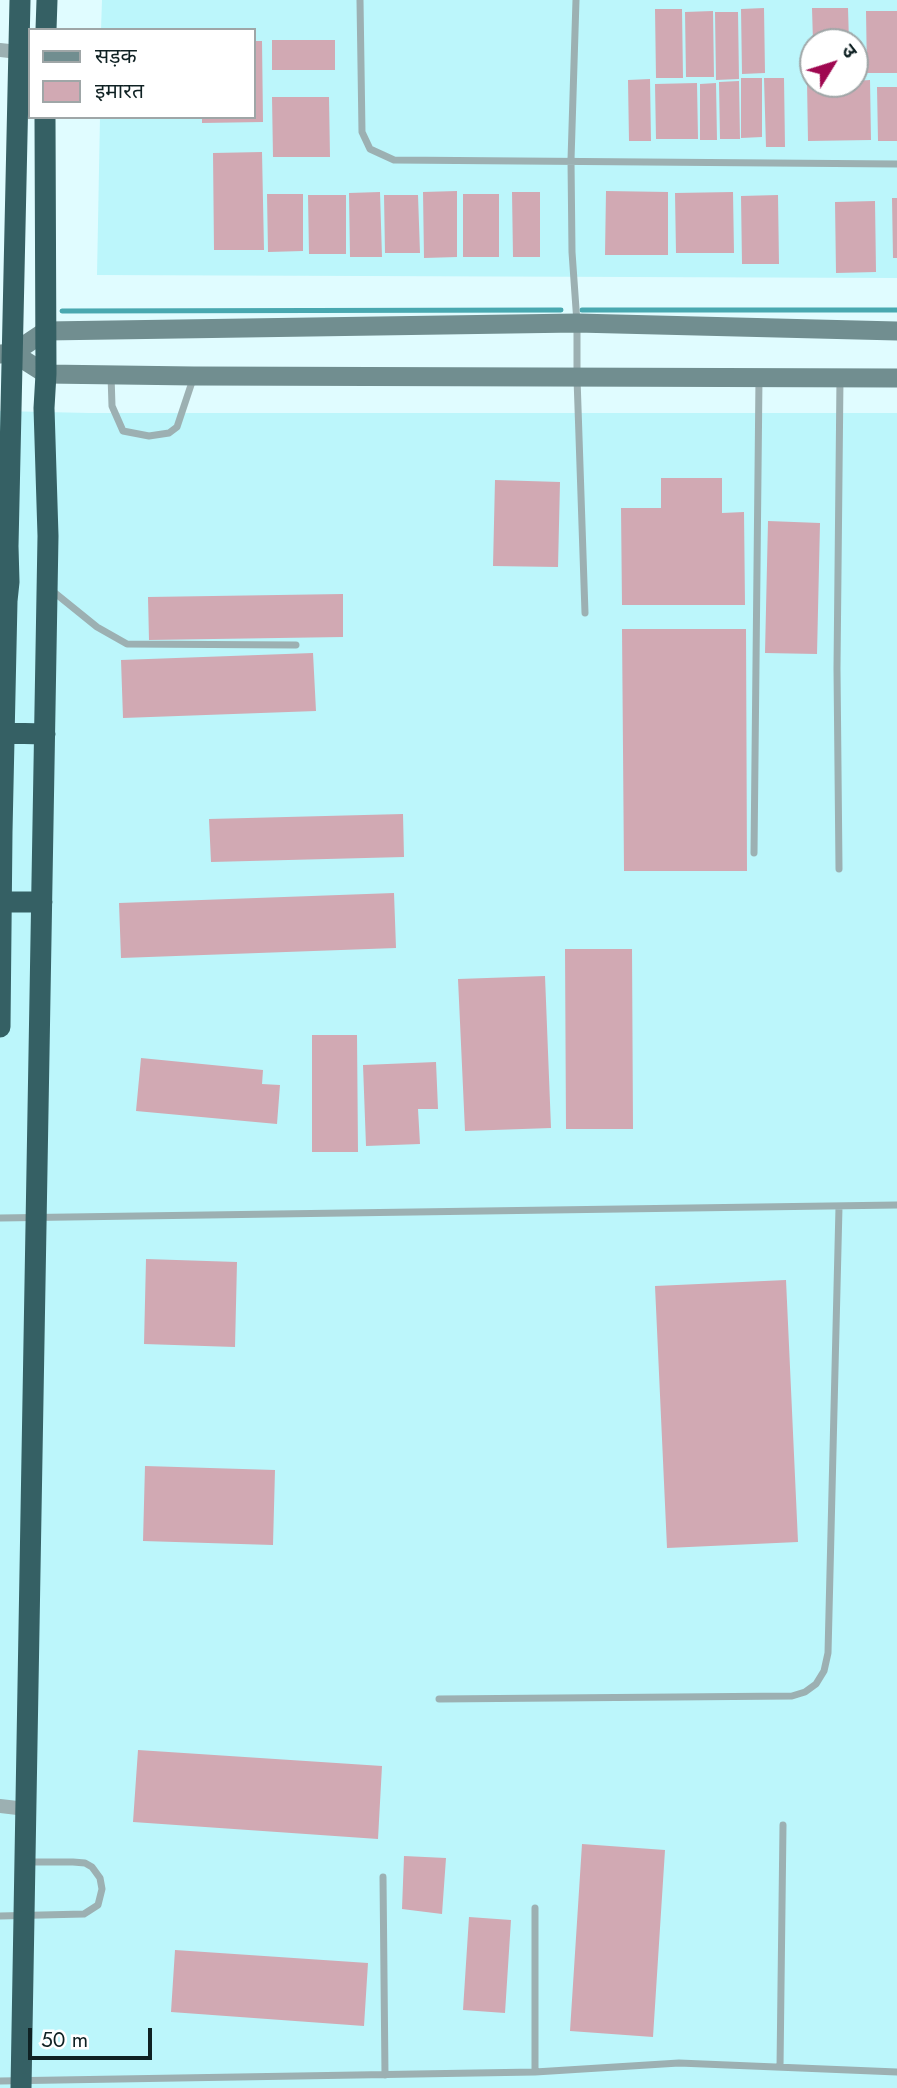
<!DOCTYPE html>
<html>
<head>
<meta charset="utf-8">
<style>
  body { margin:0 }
  #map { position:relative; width:897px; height:2088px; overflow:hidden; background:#e0fcff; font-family:Jost,"Noto Sans Devanagari",sans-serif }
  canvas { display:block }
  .legend { position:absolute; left:28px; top:28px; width:228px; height:91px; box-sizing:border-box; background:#fff; border:2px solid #9fa6a7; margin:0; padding:9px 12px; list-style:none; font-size:21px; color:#0f2123 }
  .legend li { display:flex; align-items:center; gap:14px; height:35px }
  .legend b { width:35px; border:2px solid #9fa6a7 }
  .north { position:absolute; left:799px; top:28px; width:70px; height:70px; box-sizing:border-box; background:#fff; border:2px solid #9fa6a7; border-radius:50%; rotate:52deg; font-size:19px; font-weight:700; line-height:28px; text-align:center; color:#0f2123 }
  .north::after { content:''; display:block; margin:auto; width:24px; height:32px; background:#9f0850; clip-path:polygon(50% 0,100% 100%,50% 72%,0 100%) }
  .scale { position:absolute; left:28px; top:2028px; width:124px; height:32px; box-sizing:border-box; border:4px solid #0f2123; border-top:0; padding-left:9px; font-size:21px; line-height:24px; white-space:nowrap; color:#0f2123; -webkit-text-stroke:5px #fff; paint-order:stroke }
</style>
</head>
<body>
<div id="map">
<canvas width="897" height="2088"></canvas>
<ul class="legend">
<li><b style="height:9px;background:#718e90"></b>सड़क</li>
<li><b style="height:19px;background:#d1a9b3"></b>इमारत</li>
</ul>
<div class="north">उ</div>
<div class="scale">50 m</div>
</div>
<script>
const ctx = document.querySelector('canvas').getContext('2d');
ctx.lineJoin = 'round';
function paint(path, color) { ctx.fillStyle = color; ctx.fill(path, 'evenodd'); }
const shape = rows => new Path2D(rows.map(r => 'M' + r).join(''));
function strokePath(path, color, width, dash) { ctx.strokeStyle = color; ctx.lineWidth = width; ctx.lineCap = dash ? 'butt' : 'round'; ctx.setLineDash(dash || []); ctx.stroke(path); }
paint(shape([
  [102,0,897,0,897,278,97,275,100,117,254,117,254,30,101,30],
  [813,42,855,42,855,84,813,84],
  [0,411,89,413,897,413,897,2088,0,2088]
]), '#bcf6fb');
strokePath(shape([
  [582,310,897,310],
  [62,311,561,310]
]), '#49a8b0', 5);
paint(shape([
  [764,8,765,73,742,74,741,9],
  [812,8,848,8,849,42,813,42],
  [655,9,682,9,683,78,656,78],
  [713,11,714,77,686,77,685,12],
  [866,11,897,11,897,73,867,73],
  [715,12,738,12,739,79,716,80],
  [272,40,335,40,335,70,272,70],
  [254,41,262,41,263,122,202,123,202,117,254,117],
  [741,78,762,78,762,137,741,138],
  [764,78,784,78,785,147,766,147],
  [650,79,651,141,629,141,628,80],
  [870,80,871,140,808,141,807,81,813,81,813,84,855,84,855,81],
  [739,81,740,139,720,139,719,82],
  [697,83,698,139,656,139,655,84],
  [716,83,717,140,700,140,700,84],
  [877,87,897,87,897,141,878,141],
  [272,97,329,97,330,157,273,157],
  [262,152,264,250,214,250,213,153],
  [457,191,457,257,424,258,423,192],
  [606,191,668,192,668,255,605,255],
  [380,192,382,257,350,257,349,193],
  [512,192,540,192,540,257,513,257],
  [733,192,734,253,676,253,675,193],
  [267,194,303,194,303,251,268,252],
  [463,194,499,194,499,257,463,257],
  [308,195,346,195,346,254,309,254],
  [384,195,418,195,420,253,385,253],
  [778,195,779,264,742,264,741,196],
  [892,198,897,198,897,258,893,258],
  [875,201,876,272,836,273,835,202],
  [661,478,722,478,722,513,744,512,745,605,622,605,621,508,661,508],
  [495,480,560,482,558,567,493,566],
  [768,521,820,523,817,654,765,653],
  [343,594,343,637,149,640,148,597],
  [622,629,746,629,747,871,624,871],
  [313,653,316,711,123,718,121,660],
  [403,814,404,857,211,862,209,819],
  [394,893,396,948,121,958,119,903],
  [565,949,632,949,633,1129,566,1129],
  [545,976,551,1128,465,1131,458,979],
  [312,1035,357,1035,358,1152,312,1152],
  [141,1058,263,1070,262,1084,280,1085,277,1124,136,1111],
  [436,1062,438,1109,418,1109,420,1144,366,1146,363,1065],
  [146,1259,237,1262,235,1347,144,1344],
  [786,1280,798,1542,667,1548,655,1286],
  [145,1466,275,1470,273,1545,143,1541],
  [138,1750,382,1766,378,1839,133,1822],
  [582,1844,665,1850,653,2037,570,2031],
  [404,1856,446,1858,442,1914,402,1909],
  [469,1917,511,1920,505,2013,463,2010],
  [175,1950,368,1963,364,2026,171,2012]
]), '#d1a9b3');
strokePath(shape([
  [360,0,362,132,370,149,394,160,897,164],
  [576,0,571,160,572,252,577,323,577,378,585,613],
  [111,375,112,406,123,431,149,436,169,433,177,427,193,379],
  [50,589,97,627,127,644,296,645],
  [754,853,759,378],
  [839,869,837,668,840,378],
  [0,1218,897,1205],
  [439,1699,792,1696,805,1692,816,1684,824,1671,828,1653,839,1207],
  [383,1877,385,2075],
  [535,1908,535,2072],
  [0,1916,84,1914,98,1905,102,1889,100,1878,92,1867,85,1863,73,1862,26,1862],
  [780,2067,783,1825],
  [0,2081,535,2072,679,2063,897,2072]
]), '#9cb0b2', 7);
strokePath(shape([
  [0,50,18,52],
  [0,1806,26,1809]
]), '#9cb0b2', 14);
strokePath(shape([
  [13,353,46,374,194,376,897,378],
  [0,354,13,353,46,331,577,323,897,331]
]), '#718e90', 19);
strokePath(shape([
  [46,30,47,0],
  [4,733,45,734],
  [1,902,42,902],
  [0,1027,2,832,7,601,9,582,8,546,20,0],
  [21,2088,48,536,44,408,46,374,45,117]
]), '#356064', 21);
</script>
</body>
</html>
